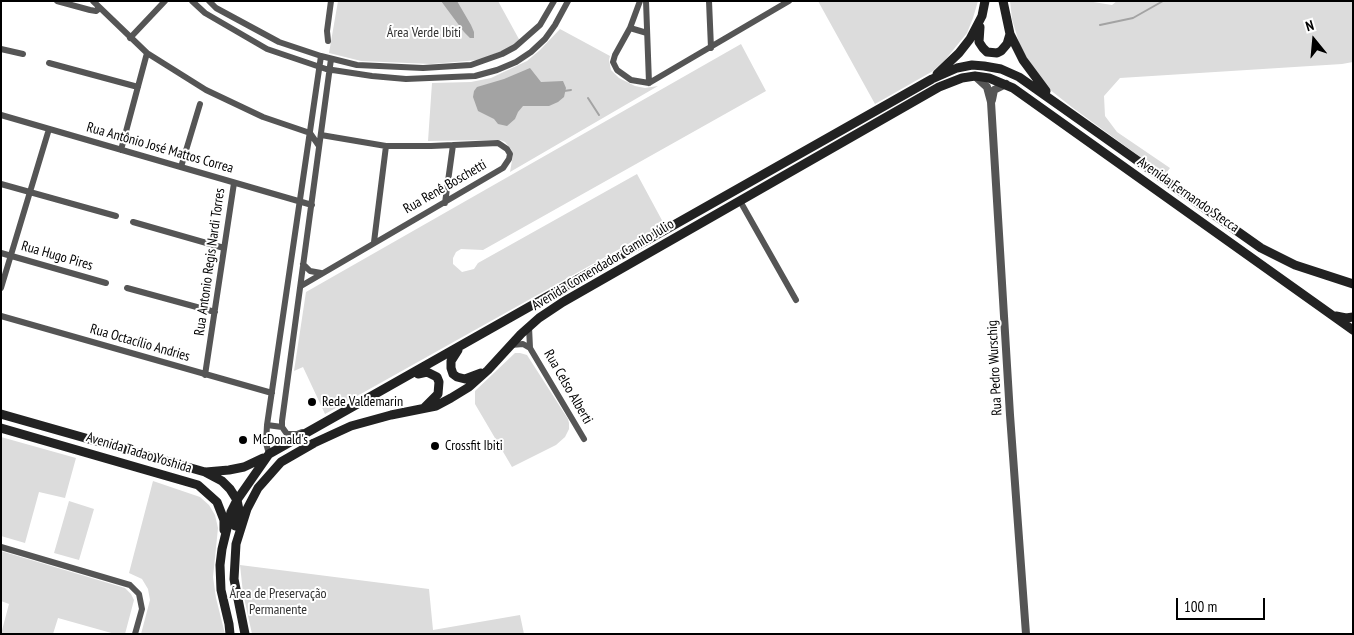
<!DOCTYPE html>
<html>
<head>
<meta charset="utf-8">
<style>
  body { margin:0 }
  #map { position:relative; width:1354px; height:635px; overflow:hidden; background:#fff; font-family:"PT Sans Narrow",sans-serif }
  canvas { display:block }
  .frame { position:absolute; inset:0; border:2px solid #000; pointer-events:none }
  .north { position:absolute; left:1289px; top:15px; width:50px; height:50px; -webkit-text-stroke:4px #fff; paint-order:stroke; rotate:343deg; font-size:14px; font-weight:700; line-height:20px; text-align:center; color:#000 }
  .north::after { content:''; display:block; margin:auto; width:18px; height:22px; background:#000; clip-path:polygon(50% 0,100% 100%,50% 72%,0 100%) }
  .scale { position:absolute; left:1176px; top:598px; width:89px; height:22px; box-sizing:border-box; border:2px solid #000; border-top:0; padding-left:6px; font-size:15px; line-height:18px; white-space:nowrap; color:#000; -webkit-text-stroke:4px #fff; paint-order:stroke }
</style>
</head>
<body>
<div id="map">
<canvas width="1354" height="635"></canvas>
<div class="frame"></div>
<div class="north">N</div>
<div class="scale">100 m</div>
</div>
<script>
const ctx = document.querySelector('canvas').getContext('2d');
ctx.lineJoin = 'round';
function paint(path, color) { ctx.fillStyle = color; ctx.fill(path, 'evenodd'); }
const shape = rows => new Path2D(rows.map(r => 'M' + r).join(''));
function strokePath(path, color, width, dash) { ctx.strokeStyle = color; ctx.lineWidth = width; ctx.lineCap = dash ? 'butt' : 'round'; ctx.setLineDash(dash || []); ctx.stroke(path); }
function write(font, color, halo, rows, align = 'center') {
  ctx.font = font + ' "PT Sans Narrow",sans-serif'; ctx.lineWidth = 4; ctx.setLineDash([]); ctx.textBaseline = 'middle'; ctx.strokeStyle = halo; ctx.fillStyle = color; for (const [text, x, y, turn = 0] of rows) {
    ctx.save(); ctx.translate(x, y); ctx.rotate((+turn || 0) * Math.PI / 180); ctx.textAlign = isNaN(turn) ? turn : align; if (halo) ctx.strokeText(text, 0, 0); ctx.fillText(text, 0, 0); ctx.restore();
  }
}
paint(shape([
  [338,1,498,1,520,41,512,47,479,60,431,64,361,61,329,53],
  [818,1,978,1,973,18,967,33,945,60,933,71,875,104],
  [1010,1,1087,1,1112,5,1117,1,1353,1,1353,62,1342,64,1120,78,1104,96,1105,116,1117,132,1170,168,1165,175,1073,108,1049,89,1033,68,1020,46,1012,19],
  [560,29,610,56,609,60,611,70,619,78,635,86,645,88,658,86,510,172,513,155,511,149,505,142,500,140,428,141,432,83,471,82,491,78,527,61,540,50],
  [741,44,766,91,483,250,461,249,456,252,453,258,453,264,462,272,474,269,478,263,637,174,664,224,325,414,303,367,294,371,306,292],
  [515,353,520,353,527,355,568,419,569,423,569,429,565,437,556,445,512,467,475,404,475,391],
  [1,437,76,458,65,498,39,492,25,543,1,536],
  [153,481,200,497,209,505,215,515,218,528,213,577,216,598,225,634,141,634,150,600,148,589,142,579,129,573],
  [69,501,94,509,79,560,54,553],
  [1,551,125,588,131,594,134,600,125,634,115,634,58,618,53,634,1,634,9,604,1,601],
  [240,565,429,589,433,630,520,615,524,634,252,634,243,593]
]), '#dcdcdc');
paint(shape([
  [441,1,457,1,471,25,474,32,474,38,470,38,464,32],
  [530,68,541,82,563,81,566,88,564,97,558,102,549,106,523,106,518,112,515,119,507,126,498,124,494,119,478,111,473,97,474,91,477,87,504,79]
]), '#a3a3a3');
strokePath(shape([
  [1100,25,1133,18,1163,1],
  [564,91,571,90],
  [588,98,599,115]
]), '#a3a3a3', 2);
strokePath(shape([
  [57,1,90,10,96,11,100,8],
  [93,1,147,53,206,90,263,117,310,133,319,146],
  [192,1,205,13,267,49,326,69,372,76,406,79,475,76,497,70,516,62,531,52,545,39,555,25,568,1],
  [209,1,216,8,279,42,321,56,357,65,423,68,471,65,502,54,515,47,540,25,554,1],
  [640,1,630,28,615,55,613,62,617,70,631,80,649,83],
  [646,1,649,83],
  [709,1,711,48],
  [630,28,647,33],
  [130,38,165,1],
  [328,41,327,31,331,1],
  [1,49,23,54],
  [49,63,138,87],
  [649,83,789,1],
  [1,115,312,205],
  [121,150,147,53],
  [181,167,200,104],
  [1,184,116,216],
  [740,201,796,300],
  [445,203,453,145],
  [133,222,224,248],
  [374,242,386,146],
  [1,253,106,283],
  [303,264,310,271,321,273],
  [301,286,503,168,509,159,510,154,507,149,498,143,431,146,386,146,321,135],
  [1,288,49,129],
  [127,288,215,312],
  [1,316,272,393],
  [529,327,530,348,584,439],
  [511,345,523,344,530,348],
  [205,375,234,183],
  [267,425,282,427],
  [302,432,297,434,287,434,282,427,282,421,331,59],
  [269,454,266,443,267,425,321,56],
  [1,547,130,585,139,594,142,609,135,634]
]), '#555', 6);
strokePath(shape([
  [975,76,987,87,991,102,1010,415,1026,634],
  [992,100,994,90,1006,84]
]), '#555', 8);
strokePath(shape([
  [1003,1,1010,34,1023,60,1046,91],
  [980,27,979,42,983,48,987,52,997,53,1001,51,1007,44,1010,34],
  [937,74,959,53,970,39,982,16,985,1],
  [1336,316,1346,318,1353,317],
  [458,350,451,361,451,368,453,374,457,377,465,379,481,373],
  [418,374,427,372,437,377,439,382,438,394,425,407],
  [1,414,205,472,222,481,230,489,237,500,239,510,235,526],
  [1,428,198,485,217,502,224,520,224,530],
  [206,472,229,470,244,467,263,458],
  [230,634,229,624,221,590,220,565,222,549,231,512,237,500,269,454,932,79,957,68,972,65,984,66,1001,69,1019,77,1261,248,1295,265,1353,284],
  [245,634,234,579,236,544,247,509,258,488,281,462,314,443,351,426,391,415,436,406,451,398,469,387,488,370,521,334,539,318,563,302,939,87,962,78,975,76,989,78,1013,88,1353,330]
]), '#222', 9);
for (const [x, y, r, color] of [
  [312,402,5,"#000"],
  [243,440,5,"#000"],
  [435,446,5,"#000"]
]) { const dot = new Path2D(); dot.arc(x, y, r, 0, 2 * Math.PI); ctx.fillStyle = color; ctx.fill(dot); strokePath(dot, '#fff', 2); }
write('14px', '#333', '#fff', [
  ["Área Verde Ibiti",424,33],
  ["Área de Preservação",278,594],
  ["Permanente",278,610]
]);
write('14px', '#000', '#fff', [
  ["Rua Antônio José Mattos Correa",160,148,16],
  ["Rua Renê Boschetti",445,187,-30],
  ["Avenida Fernando Stecca",1188,195,35],
  ["Rua Hugo Pires",57,256,16],
  ["Rua Antonio Regis Nardi Torres",210,262,-82],
  ["Avenida Comendador Camilo Júlio",603,265,-31],
  ["Rua Octacílio Andries",140,343,16],
  ["Rua Pedro Wurschig",995,368,-93],
  ["Rua Celso Alberti",568,387,60],
  ["Avenida Tadao Yoshida",139,453,17]
]);
write('14px', '#000', '#fff', [
  ["Rede Valdemarin",322,402],
  ["McDonald's",253,440],
  ["Crossfit Ibiti",445,446]
], 'left');
</script>
</body>
</html>
